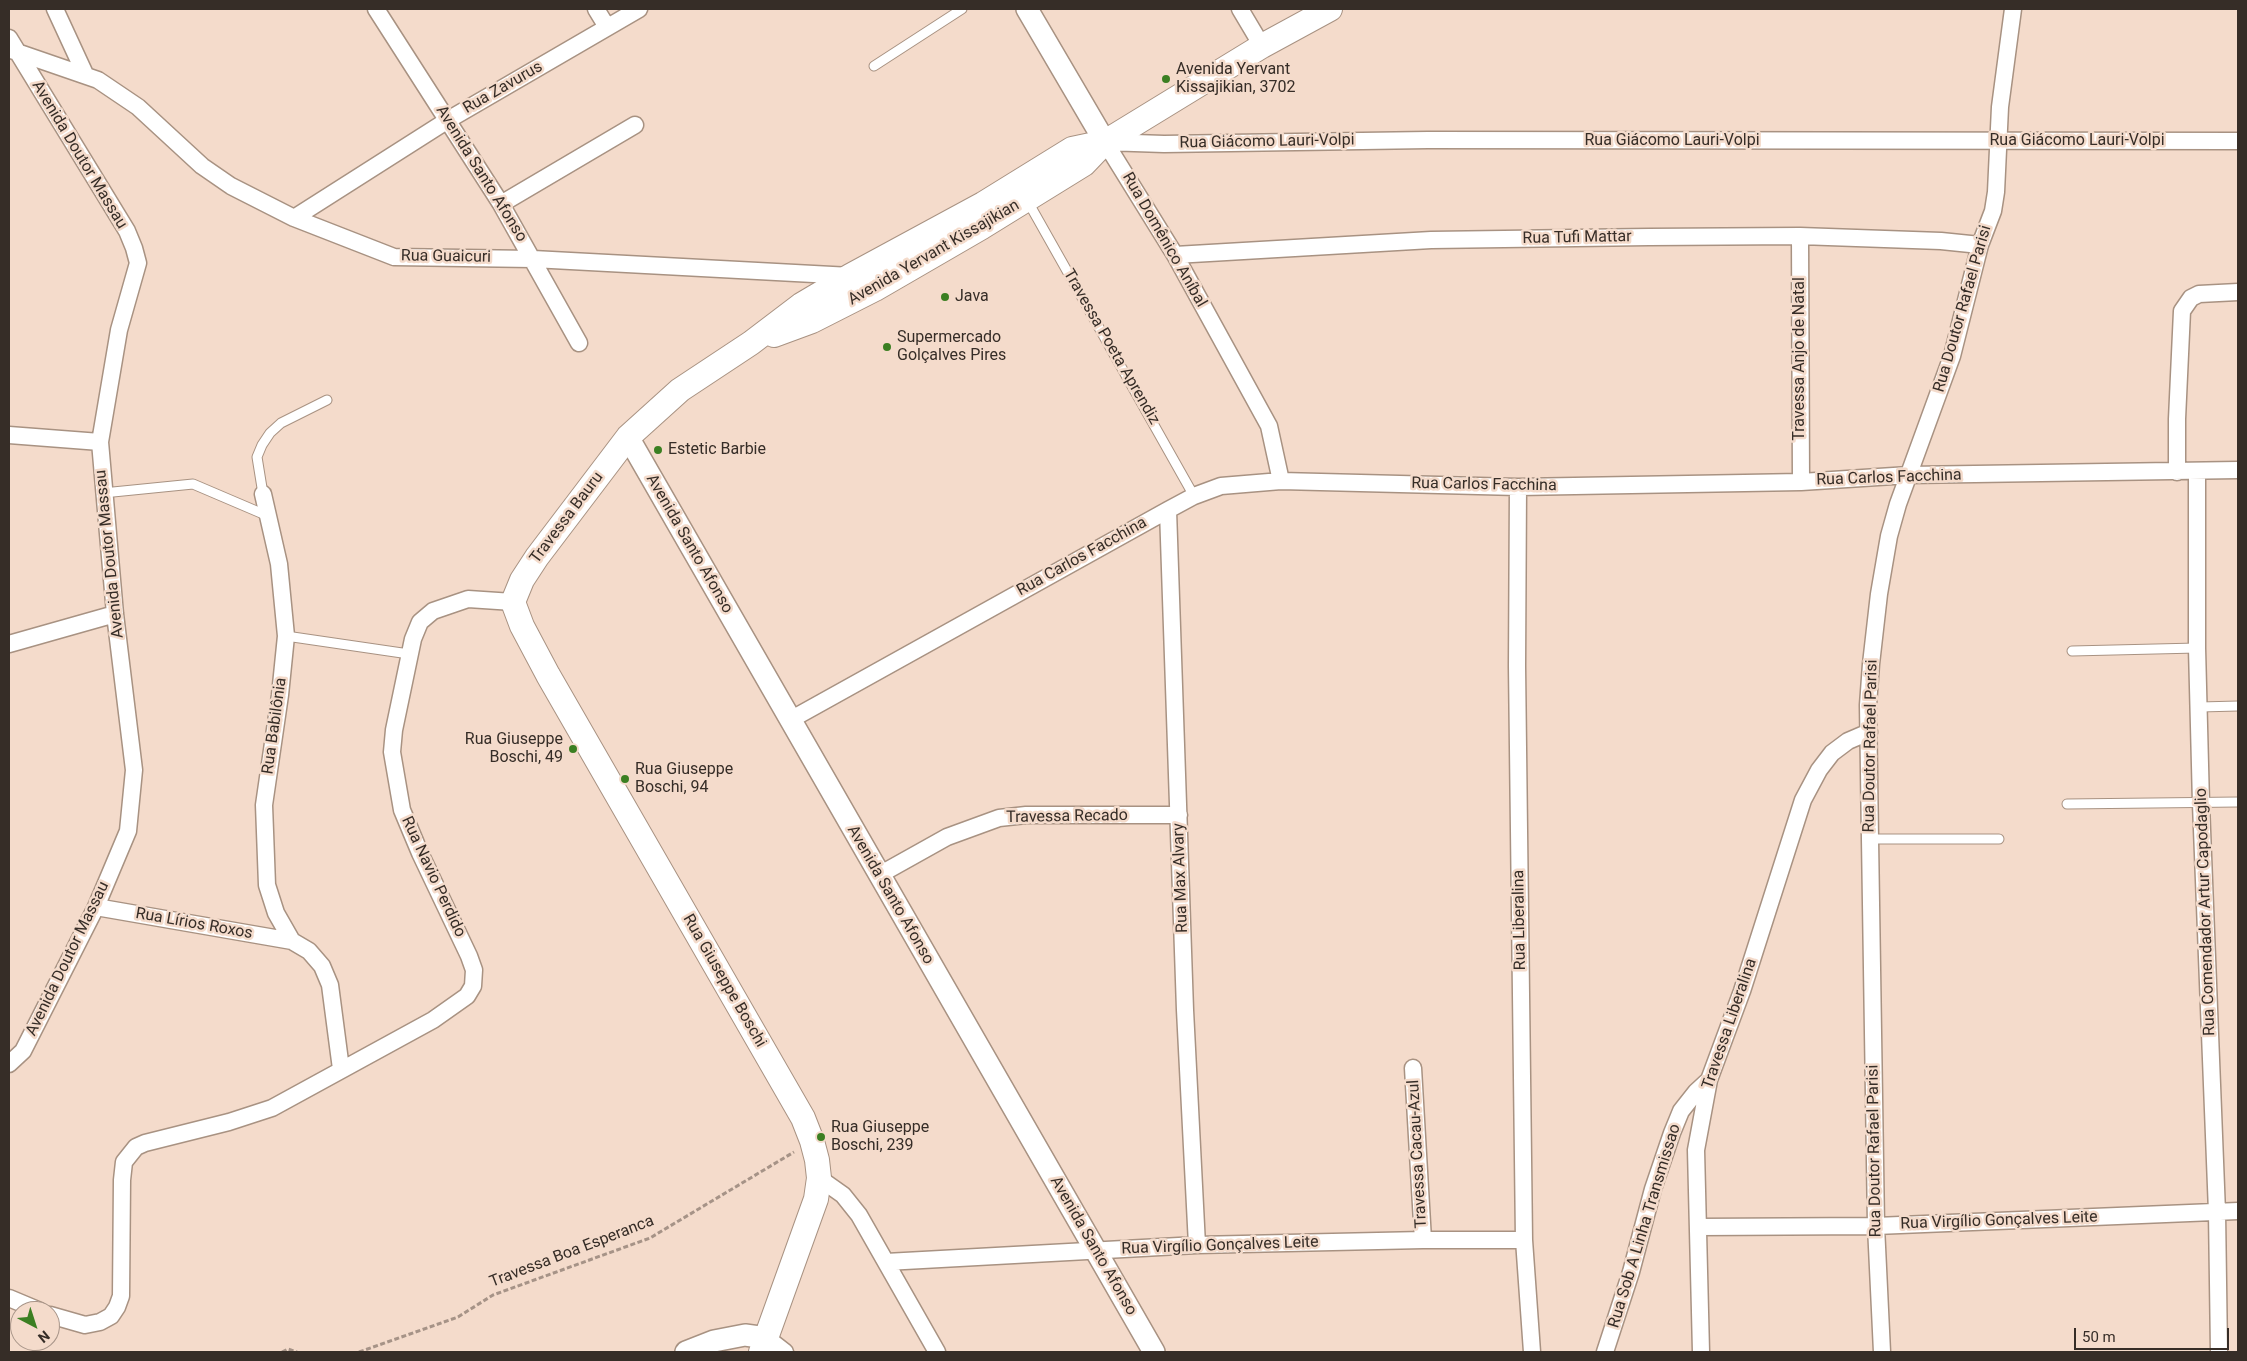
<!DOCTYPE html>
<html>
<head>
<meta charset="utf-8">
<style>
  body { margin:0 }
  #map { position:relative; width:2247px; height:1361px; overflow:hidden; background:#f4dbcb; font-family:Roboto,sans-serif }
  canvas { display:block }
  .frame { position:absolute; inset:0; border:10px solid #362d27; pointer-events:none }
  .north { position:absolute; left:10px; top:1301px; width:50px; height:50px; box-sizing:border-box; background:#f4dbcb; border:1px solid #a89589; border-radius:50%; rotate:140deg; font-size:14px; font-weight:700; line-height:20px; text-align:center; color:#362d27 }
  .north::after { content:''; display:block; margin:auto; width:18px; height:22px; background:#3b7f22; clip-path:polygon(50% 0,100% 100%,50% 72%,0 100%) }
  .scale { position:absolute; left:2074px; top:1328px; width:155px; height:22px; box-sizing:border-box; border:2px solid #362d27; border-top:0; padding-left:6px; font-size:15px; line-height:18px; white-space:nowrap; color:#362d27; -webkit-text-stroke:4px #f4dbcb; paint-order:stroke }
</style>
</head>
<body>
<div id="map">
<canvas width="2247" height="1361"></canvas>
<div class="frame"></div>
<div class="north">N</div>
<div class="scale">50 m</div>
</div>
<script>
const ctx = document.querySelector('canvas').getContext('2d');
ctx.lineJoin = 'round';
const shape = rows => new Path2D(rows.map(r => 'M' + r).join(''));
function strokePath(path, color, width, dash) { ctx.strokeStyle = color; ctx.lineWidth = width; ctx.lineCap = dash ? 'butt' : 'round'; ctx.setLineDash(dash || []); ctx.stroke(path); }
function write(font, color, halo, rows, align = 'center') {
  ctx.font = font + ' Roboto,sans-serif'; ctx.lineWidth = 5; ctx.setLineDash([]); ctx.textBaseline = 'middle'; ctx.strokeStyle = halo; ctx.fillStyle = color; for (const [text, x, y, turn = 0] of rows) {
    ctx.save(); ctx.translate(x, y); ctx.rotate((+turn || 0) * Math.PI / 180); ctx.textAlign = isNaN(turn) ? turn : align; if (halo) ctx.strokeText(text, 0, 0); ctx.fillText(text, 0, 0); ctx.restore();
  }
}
const service = shape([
  [874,66,962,9],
  [1027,200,1194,496],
  [103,493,193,484,268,516],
  [263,494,257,457,262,445,270,433,281,423,327,400],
  [286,636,409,654],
  [2072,651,2197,648],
  [2200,707,2238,706],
  [2067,804,2238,802],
  [1870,839,1999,839]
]);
const minor = shape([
  [55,9,85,74],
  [376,9,501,204,579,343],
  [596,9,607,27],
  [1240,9,1262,46],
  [9,38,127,231,134,248,138,263,119,330,100,442,115,614,134,770,128,831,96,907,23,1051,9,1064],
  [11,50,98,80,138,107,202,166,231,186,294,218,394,257,533,259,851,276],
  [1105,142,1164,144,1428,140,2238,141],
  [1105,142,1175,255,1269,426,1281,481],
  [501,204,635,125],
  [294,218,448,120,639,9],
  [1800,236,1801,482],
  [1175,255,1431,240,1649,237,1800,236,1941,241,1980,245],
  [9,435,100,442],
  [2177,472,2177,419,2182,311,2191,298,2199,294,2238,292],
  [2197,472,2197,648,2201,804,2217,1212,2219,1352],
  [1518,487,1517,666,1524,1240,1532,1352],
  [263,494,279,564,286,636,280,695,264,805,267,885,276,913,292,941,309,951,322,966,330,985,341,1069],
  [1168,510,1185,1010,1197,1245],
  [9,644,115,614],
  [790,720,1168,510,1194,496,1221,486,1281,481,1518,487,1801,482,1909,475,2238,470],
  [879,875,947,837,999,818,1026,815,1179,815],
  [96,907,292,941],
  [1413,1068,1423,1240],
  [819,1178,843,1195,859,1215,937,1352],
  [1699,1227,1876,1226,2238,1211],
  [886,1262,1197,1245,1423,1240,1524,1240],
  [9,1298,40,1311],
  [50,1315,85,1325,100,1322,111,1316,117,1307,121,1296,122,1180,124,1162,136,1147,145,1143,229,1122,272,1108,433,1020,467,996,473,986,474,970,469,956,420,853,402,810,392,752,394,730,413,639,420,622,433,611,468,599,513,602],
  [767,1338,785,1352],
  [1605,1352,1631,1272,1653,1189,1672,1133,1681,1111,1696,1092,1709,1080],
  [1701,1352,1696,1150,1709,1080,1742,991,1803,800,1819,770,1832,753,1848,741,1869,732],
  [1882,1352,1876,1226,1870,839,1868,705,1871,664,1879,594,1889,536,1898,504,1952,356,1980,245,1993,211,1996,192,2000,107,2013,9]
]);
const tertiary = shape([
  [1027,9,1105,142],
  [628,437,1154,1352],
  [686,1352,714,1341,745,1335,767,1338]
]);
const secondary = shape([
  [774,335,812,321,875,289,982,227,1084,164,1105,142,1262,46,1330,9],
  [761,1352,816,1199,819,1178,817,1160,812,1141,803,1118,548,675,522,626,513,602,522,580,537,557,628,437,680,390,751,343,801,305,850,276,983,204,1072,149,1105,142]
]);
strokePath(service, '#a89282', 11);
strokePath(minor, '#a89282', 19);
strokePath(tertiary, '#a89282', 24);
strokePath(secondary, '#a89282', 26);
strokePath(shape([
  [282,1352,288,1349,297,1352],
  [359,1352,458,1317,493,1295,650,1238,794,1152]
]), '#a69387', 3, [5, 2.5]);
strokePath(service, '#fff', 9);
strokePath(minor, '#fff', 16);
strokePath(tertiary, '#fff', 21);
strokePath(secondary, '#fff', 24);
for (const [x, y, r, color] of [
  [1166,79,5,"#3b7f22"],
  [945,297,5,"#3b7f22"],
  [887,347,5,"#3b7f22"],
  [658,450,5,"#3b7f22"],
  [573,749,5,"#3b7f22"],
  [625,779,5,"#3b7f22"],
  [821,1137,5,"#3b7f22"]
]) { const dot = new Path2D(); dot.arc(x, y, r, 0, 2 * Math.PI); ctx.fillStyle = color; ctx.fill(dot); strokePath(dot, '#f4dbcb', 2); }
write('16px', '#362d27', '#f4dbcb', [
  ["Avenida Yervant",1176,70],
  ["Kissajikian, 3702",1176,88],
  ["Java",955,297],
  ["Supermercado",897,338],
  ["Golçalves Pires",897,356],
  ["Estetic Barbie",668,450],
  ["Rua Giuseppe",563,740,"right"],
  ["Boschi, 49",563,758,"right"],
  ["Rua Giuseppe",635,770],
  ["Boschi, 94",635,788],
  ["Rua Giuseppe",831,1128],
  ["Boschi, 239",831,1146]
], 'left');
write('16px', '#362d27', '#f4dbcb', [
  ["Rua Zavurus",503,88,-30],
  ["Rua Giácomo Lauri-Volpi",1672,141],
  ["Rua Giácomo Lauri-Volpi",2077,141],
  ["Rua Giácomo Lauri-Volpi",1267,142,-1],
  ["Avenida Doutor Massau",79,155,59],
  ["Avenida Santo Afonso",481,174,58],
  ["Rua Tufi Mattar",1577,238,-1],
  ["Rua Domênico Aníbal",1164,240,60],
  ["Avenida Yervant Kissajikian",934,253,-30],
  ["Rua Guaicuri",446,257,1],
  ["Rua Doutor Rafael Parisi",1963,309,-74],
  ["Travessa Poeta Aprendiz",1111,347,60],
  ["Travessa Anjo de Natal",1800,359,-90],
  ["Rua Carlos Facchina",1889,478,-2],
  ["Rua Carlos Facchina",1484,485,1],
  ["Travessa Bauru",567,518,-53],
  ["Avenida Santo Afonso",689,544,60],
  ["Avenida Doutor Massau",110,554,-96],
  ["Rua Carlos Facchina",1082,557,-29],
  ["Rua Babilônia",275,726,-82],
  ["Rua Doutor Rafael Parisi",1871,746,-89],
  ["Travessa Recado",1067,817,-1],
  ["Rua Navio Perdido",433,877,65],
  ["Rua Max Alvary",1181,878,-92],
  ["Avenida Santo Afonso",890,895,60],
  ["Rua Comendador Artur Capodaglio",2206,912,-92],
  ["Rua Liberalina",1520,920,-91],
  ["Rua Lírios Roxos",194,924,10],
  ["Avenida Doutor Massau",68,959,-64],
  ["Rua Giuseppe Boschi",724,981,60],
  ["Travessa Liberalina",1730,1024,-71],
  ["Rua Doutor Rafael Parisi",1875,1151,-91],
  ["Travessa Cacau-Azul",1418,1154,-93],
  ["Rua Virgílio Gonçalves Leite",1999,1221,-2],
  ["Rua Sob A Linha Transmissao",1645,1226,-73],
  ["Avenida Santo Afonso",1093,1246,60],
  ["Rua Virgílio Gonçalves Leite",1220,1246,-2],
  ["Travessa Boa Esperanca",572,1252,-21]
]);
</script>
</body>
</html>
